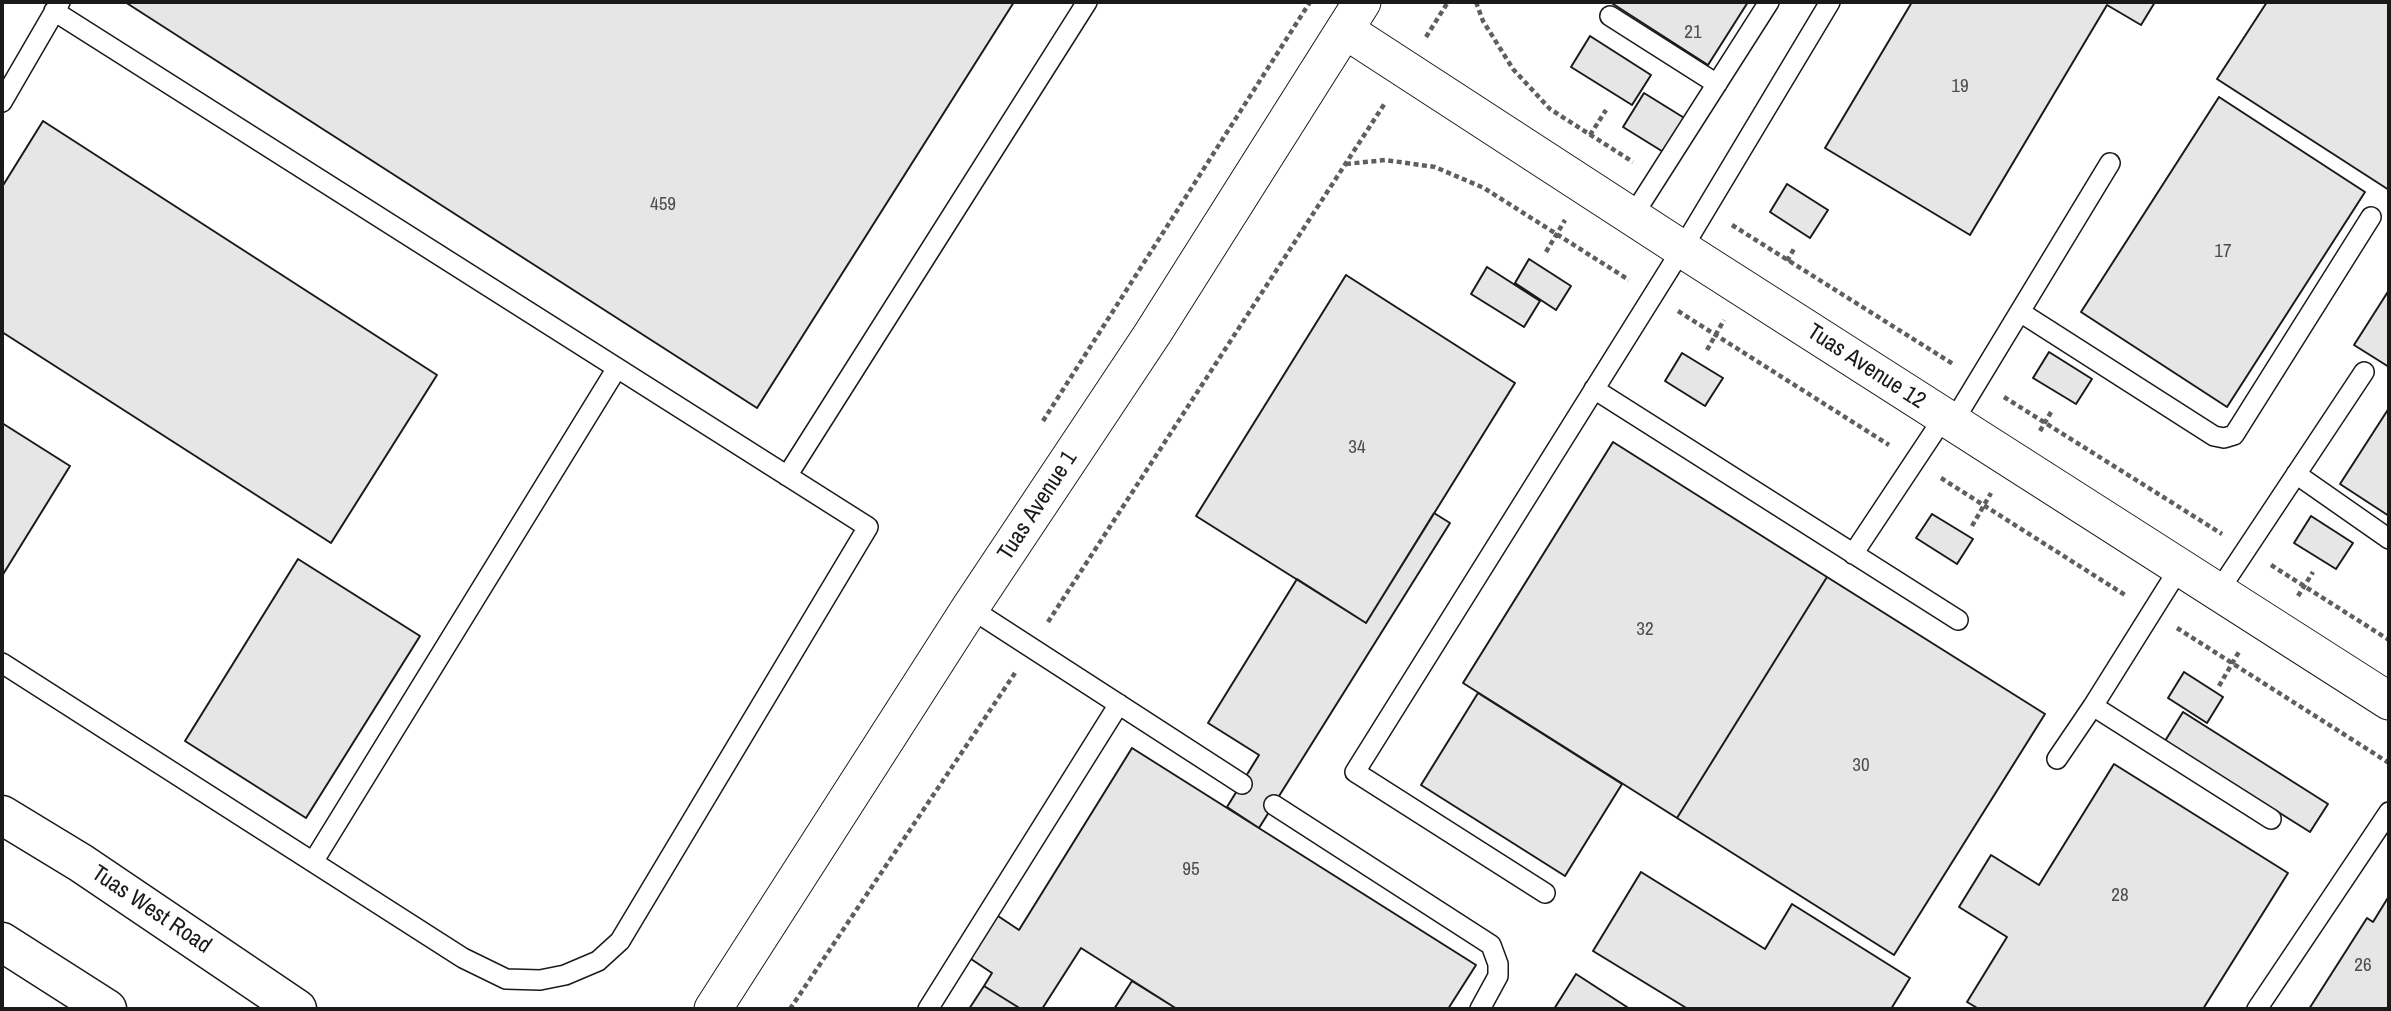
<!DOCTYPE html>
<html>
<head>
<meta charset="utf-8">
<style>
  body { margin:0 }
  #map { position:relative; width:2391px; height:1011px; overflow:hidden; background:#fff; font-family:"Archivo Narrow",sans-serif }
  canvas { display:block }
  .frame { position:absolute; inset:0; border:4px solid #1a1a1a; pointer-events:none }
</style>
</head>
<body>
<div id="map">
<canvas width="2391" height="1011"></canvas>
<div class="frame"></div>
</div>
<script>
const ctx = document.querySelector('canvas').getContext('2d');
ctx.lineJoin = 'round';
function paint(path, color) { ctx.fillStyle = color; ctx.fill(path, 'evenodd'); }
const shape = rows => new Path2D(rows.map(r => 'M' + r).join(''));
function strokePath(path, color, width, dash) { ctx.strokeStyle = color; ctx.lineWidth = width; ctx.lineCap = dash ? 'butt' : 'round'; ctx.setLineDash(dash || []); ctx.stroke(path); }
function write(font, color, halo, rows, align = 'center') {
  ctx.font = font + ' "Archivo Narrow",sans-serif'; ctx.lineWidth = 5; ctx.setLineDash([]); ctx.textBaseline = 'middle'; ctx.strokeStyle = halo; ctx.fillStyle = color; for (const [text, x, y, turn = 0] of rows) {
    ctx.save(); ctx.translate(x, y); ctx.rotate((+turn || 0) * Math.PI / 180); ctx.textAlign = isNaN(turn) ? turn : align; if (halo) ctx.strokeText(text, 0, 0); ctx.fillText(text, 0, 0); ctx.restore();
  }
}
const building = shape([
  [125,2,1014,2,757,408,125,2],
  [1610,2,1748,2,1708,65,1610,2],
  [1912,2,2155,2,2141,25,2107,5,1970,235,1825,148,1912,2],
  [2267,2,2389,2,2389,190,2217,79,2267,2],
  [1590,36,1651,75,1632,105,1571,67,1590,36],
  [1644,93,1686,119,1665,153,1623,127,1644,93],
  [2219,97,2365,192,2227,407,2081,312,2219,97],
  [43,121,437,375,331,543,2,332,2,187,43,121],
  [1787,184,1828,210,1810,238,1770,212,1787,184],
  [1529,259,1571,286,1556,310,1515,283,1529,259],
  [1487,267,1540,301,1524,327,1471,294,1487,267],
  [1346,275,1515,383,1366,623,1196,516,1346,275],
  [2389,290,2389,367,2354,345,2389,290],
  [2049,352,2092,379,2076,404,2033,378,2049,352],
  [1682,353,1723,378,1705,406,1665,381,1682,353],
  [2389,408,2389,516,2340,484,2389,408],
  [2,423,70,466,2,576,2,423],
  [1613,442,1827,577,1677,818,1463,683,1613,442],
  [1434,513,1450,523,1259,828,1227,807,1259,755,1208,723,1297,579,1366,623,1434,513],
  [1932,514,1973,539,1957,564,1916,538,1932,514],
  [2311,516,2353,543,2336,569,2294,543,2311,516],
  [298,559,420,636,306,818,185,741,298,559],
  [1827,577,2045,714,1894,955,1677,818,1827,577],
  [2184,672,2223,697,2207,723,2168,698,2184,672],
  [1478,693,1622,784,1565,876,1421,785,1478,693],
  [2183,712,2328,804,2310,832,2165,741,2183,712],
  [1132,748,1476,965,1448,1009,1177,1009,1081,948,1042,1009,1021,1009,984,986,992,973,965,955,992,912,1019,930,1132,748],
  [2114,764,2288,873,2203,1009,1979,1009,1967,1002,2007,937,1959,907,1991,855,2039,885,2114,764],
  [1641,872,1765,949,1792,904,1910,978,1891,1009,1688,1009,1593,951,1641,872],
  [2389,896,2389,1009,2309,1009,2367,918,2373,922,2389,896],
  [1576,974,1630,1009,1554,1009,1576,974],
  [1132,981,1177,1009,1114,1009,1132,981],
  [984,986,1021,1009,969,1009,984,986]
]);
paint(building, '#e6e6e6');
strokePath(building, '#1a1a1a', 2);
const lane = shape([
  [1610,16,1717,84],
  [2,102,60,2],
  [1632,217,1769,2],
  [2020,312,2214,436,2224,438,2234,435,2371,217],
  [1594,389,1958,620],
  [1953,422,2110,163],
  [2296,474,2389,539],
  [787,476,1087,2],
  [1853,554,1944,417],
  [2218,592,2364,372],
  [970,608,1242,784],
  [2,663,463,958,506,979,540,980,565,975,598,961,620,941,868,527,54,11],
  [2093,706,2271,819],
  [2057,759,2093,706,2180,567],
  [1274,805,1491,945,1498,964,1498,976,1480,1009],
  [313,862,617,368],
  [1545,893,1355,772,1682,249,1830,2],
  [928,1009,1119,704],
  [2257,1009,2389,812]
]);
const street = shape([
  [1345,30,1682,249,2389,701],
  [713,1009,970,608,1153,333,1362,2]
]);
const primary = shape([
  [2,815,81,863,297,1009],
  [2,942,107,1009]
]);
strokePath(lane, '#1a1a1a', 22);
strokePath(street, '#1a1a1a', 39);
strokePath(primary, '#1a1a1a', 41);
strokePath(shape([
  [1476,2,1483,21,1513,69,1550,109,1633,162],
  [1426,37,1448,2],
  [1590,135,1606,110],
  [1346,164,1385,160,1435,167,1484,188,1629,280],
  [1732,225,1953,364],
  [1546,252,1565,220],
  [1787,261,1795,247],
  [1678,311,1889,445],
  [1707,350,1724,320],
  [2004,397,2222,534],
  [1043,421,1310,2],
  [2040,431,2051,412],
  [1941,478,2125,595],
  [1972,526,1991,493],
  [2271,565,2389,640],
  [2298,596,2313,572],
  [1048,622,1385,103],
  [2177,628,2389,763],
  [2219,686,2240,650],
  [790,1009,1015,673]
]), '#5f5f5f', 4.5, [5, 3.5]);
strokePath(lane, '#fff', 19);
strokePath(street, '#fff', 37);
strokePath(primary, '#fff', 38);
write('19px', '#4d4d4d', null, [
  ["21",1693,33],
  ["19",1960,87],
  ["459",663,205],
  ["17",2223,252],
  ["34",1357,448],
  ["32",1645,630],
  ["30",1861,766],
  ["95",1191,870],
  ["28",2120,896],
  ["26",2363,966]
]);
write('23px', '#1a1a1a', '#fff', [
  ["Tuas Avenue 12",1866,367,33],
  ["Tuas Avenue 1",1038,506,-57],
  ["Tuas West Road",151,910,34]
]);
</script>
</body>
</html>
